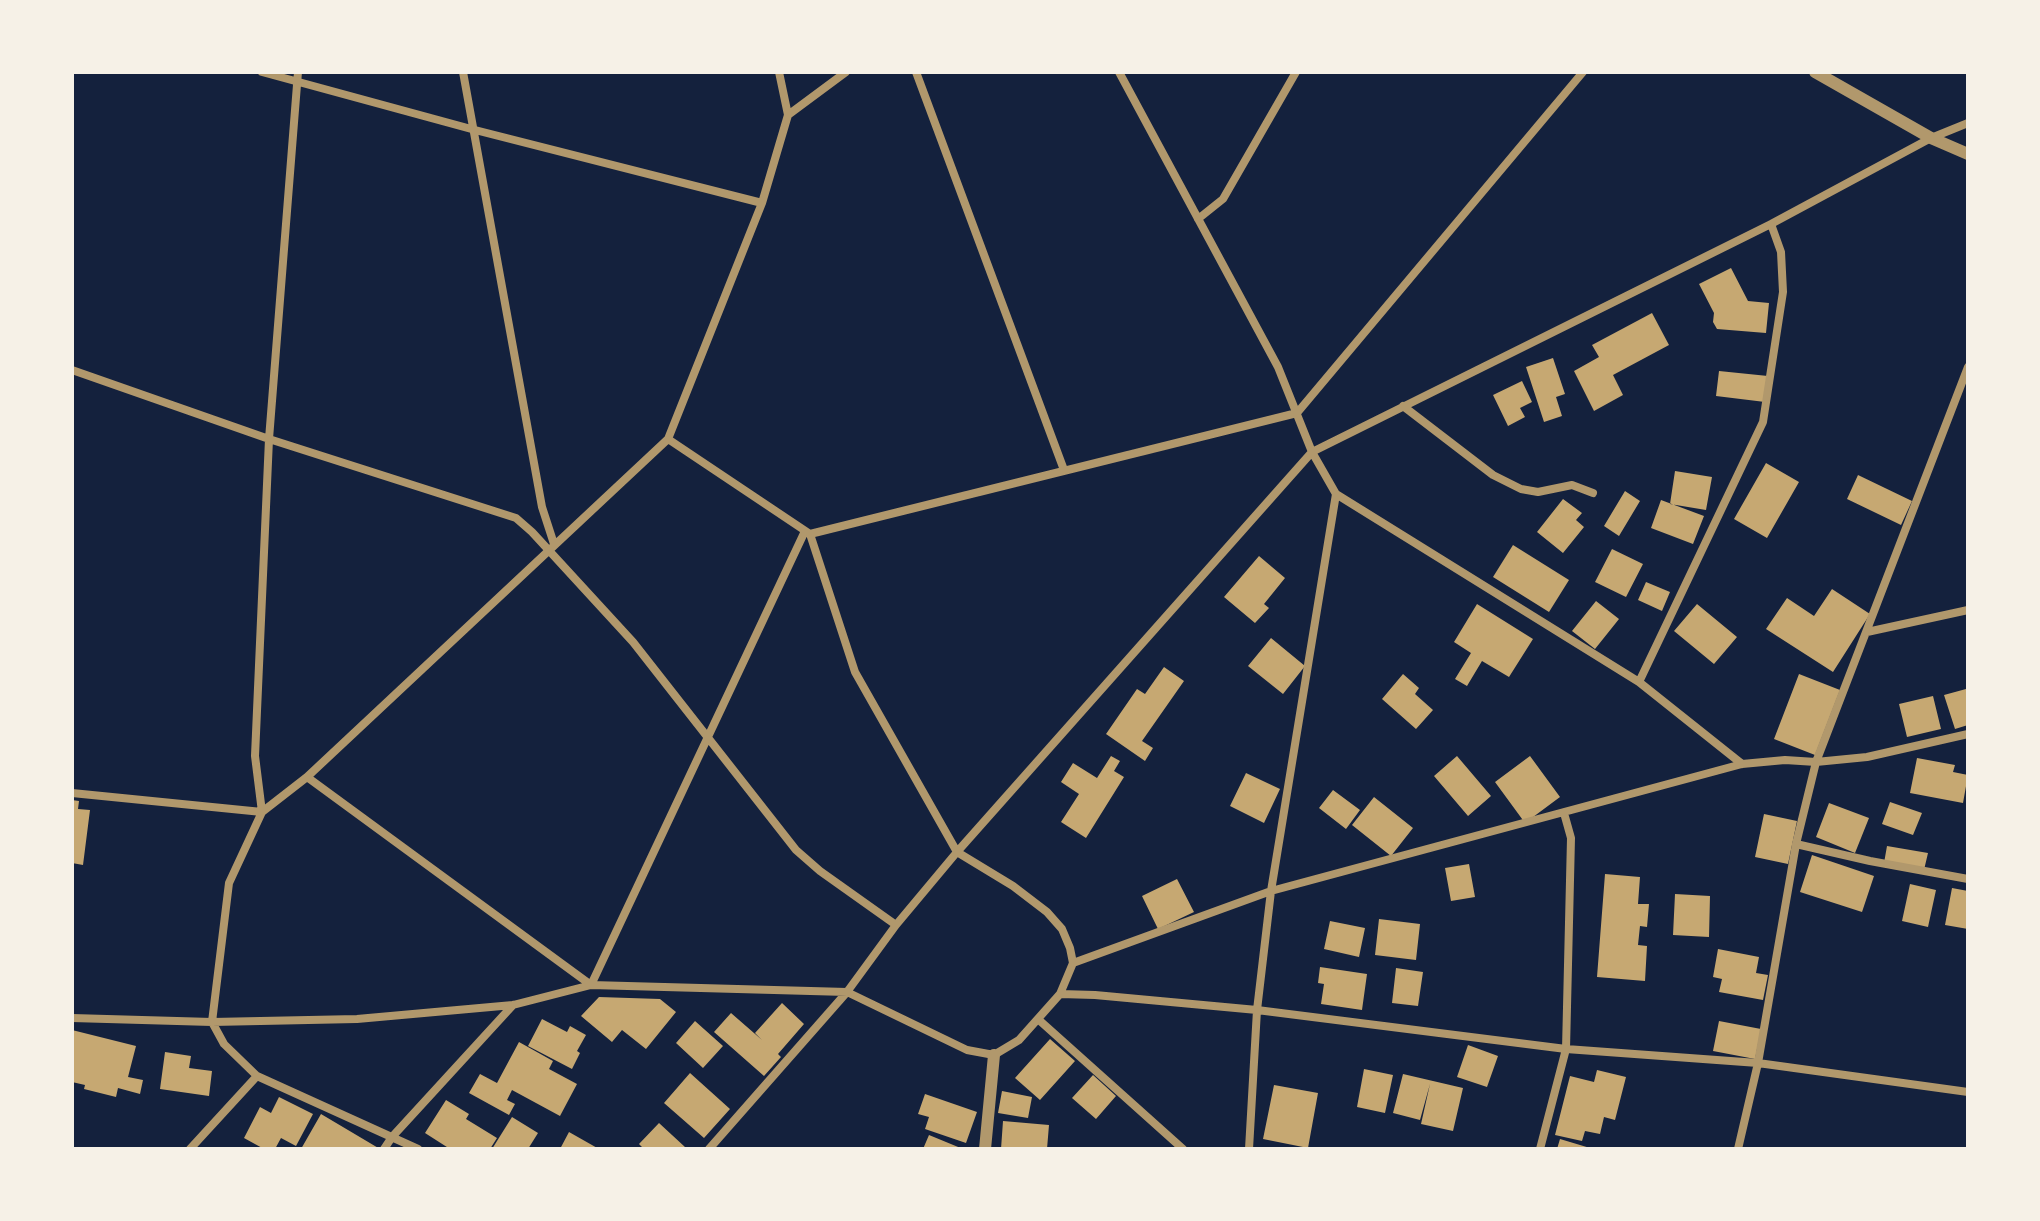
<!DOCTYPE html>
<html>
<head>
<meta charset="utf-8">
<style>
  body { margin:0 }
  #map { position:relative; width:2040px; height:1221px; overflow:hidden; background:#14213d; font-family:"Nunito Sans",sans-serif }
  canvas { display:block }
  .frame { position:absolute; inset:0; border:74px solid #f6f1e7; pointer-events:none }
</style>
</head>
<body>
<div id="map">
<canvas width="2040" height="1221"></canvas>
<div class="frame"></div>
</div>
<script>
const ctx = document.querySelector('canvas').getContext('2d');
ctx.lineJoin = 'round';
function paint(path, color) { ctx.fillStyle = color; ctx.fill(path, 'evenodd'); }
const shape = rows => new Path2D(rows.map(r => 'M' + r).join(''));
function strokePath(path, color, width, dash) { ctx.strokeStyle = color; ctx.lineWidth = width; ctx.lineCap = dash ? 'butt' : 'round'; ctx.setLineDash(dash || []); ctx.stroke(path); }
paint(shape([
  [1731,268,1748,301,1769,303,1766,333,1717,329,1713,322,1714,313,1699,284],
  [1652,313,1669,345,1613,375,1623,395,1594,411,1574,371,1599,357,1592,345],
  [1553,358,1565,394,1556,397,1562,416,1544,422,1526,367],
  [1719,371,1768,376,1765,402,1716,396],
  [1522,381,1532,402,1520,408,1525,417,1508,426,1493,395],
  [1766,463,1799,482,1767,538,1734,519],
  [1675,471,1712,477,1706,510,1670,504],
  [1858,475,1912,501,1901,525,1847,499],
  [1625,491,1640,501,1619,536,1604,526],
  [1563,499,1582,513,1576,520,1584,527,1563,553,1537,532],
  [1661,500,1704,516,1693,544,1651,528],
  [1513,545,1569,580,1549,612,1493,577],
  [1612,549,1643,564,1626,597,1595,582],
  [1259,556,1285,578,1264,604,1269,608,1255,623,1224,597],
  [1646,582,1670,592,1662,611,1638,600],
  [1832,589,1870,614,1833,672,1766,629,1787,598,1814,616],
  [1596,601,1619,619,1595,649,1572,631],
  [1477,604,1533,639,1509,677,1482,661,1467,686,1455,679,1471,653,1454,642],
  [1697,604,1737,637,1714,664,1674,631],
  [1271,638,1305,666,1283,694,1248,666],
  [1164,667,1184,681,1142,741,1153,748,1145,761,1106,734,1137,689,1145,694],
  [1403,674,1419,688,1415,694,1433,710,1416,729,1382,699],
  [1799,674,1840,690,1815,755,1774,739],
  [1966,689,1968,725,1955,729,1944,695],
  [1933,696,1941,729,1907,737,1899,704],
  [1111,756,1120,761,1114,771,1124,777,1086,838,1061,822,1079,794,1061,782,1073,763,1097,778],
  [1457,756,1491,796,1468,816,1434,776],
  [1530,756,1560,797,1525,823,1495,782],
  [1917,758,1955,765,1953,772,1968,775,1963,803,1910,793],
  [1246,773,1280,789,1264,823,1230,806],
  [1333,790,1360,810,1346,829,1319,808],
  [1374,797,1413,828,1391,856,1352,825],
  [72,800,79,801,78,809,90,810,83,865,72,863],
  [1890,802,1922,813,1913,835,1882,824],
  [1829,803,1869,818,1855,853,1816,837],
  [1764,814,1797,821,1788,864,1755,857],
  [1887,846,1928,853,1924,870,1884,863],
  [1812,855,1874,876,1862,912,1800,892],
  [1469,864,1475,897,1451,901,1445,868],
  [1605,874,1640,877,1638,904,1649,904,1647,927,1640,926,1638,945,1647,946,1645,981,1597,977],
  [1177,879,1194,912,1158,929,1142,896],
  [1910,884,1936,890,1928,927,1902,921],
  [1952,888,1968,891,1968,929,1945,925],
  [1675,894,1710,896,1709,937,1673,935],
  [1379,919,1420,924,1416,960,1375,955],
  [1330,921,1365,928,1359,957,1324,949],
  [1718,949,1759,957,1756,973,1768,975,1763,1000,1719,992,1722,979,1713,977],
  [1320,967,1367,974,1362,1010,1321,1004,1324,984,1318,983],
  [1396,968,1423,972,1418,1006,1392,1003],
  [599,997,660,999,676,1012,646,1049,622,1030,612,1042,581,1016],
  [782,1003,804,1024,778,1054,781,1057,764,1076,714,1032,731,1013,762,1040,755,1033],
  [542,1019,567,1032,570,1026,586,1035,577,1051,580,1053,572,1069,528,1046],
  [695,1021,723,1046,703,1068,676,1043],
  [1719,1021,1761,1029,1755,1059,1713,1051],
  [72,1030,136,1046,128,1077,143,1080,140,1094,118,1088,116,1097,84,1089,85,1085,72,1082],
  [1050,1039,1075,1061,1040,1100,1015,1078],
  [519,1042,553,1061,549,1069,577,1084,560,1116,512,1090,507,1100,515,1104,509,1115,469,1093,480,1074,497,1083],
  [1468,1045,1498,1056,1487,1087,1457,1077],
  [165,1052,191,1056,189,1068,212,1071,209,1096,160,1089],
  [1364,1069,1393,1075,1385,1113,1357,1107],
  [1597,1070,1626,1077,1615,1120,1604,1117,1600,1134,1585,1131,1582,1141,1555,1135,1570,1076,1594,1082],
  [690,1073,730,1109,704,1138,664,1103],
  [1403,1074,1463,1088,1453,1131,1421,1124,1430,1084,1420,1120,1393,1113],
  [1093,1075,1116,1096,1096,1119,1072,1098],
  [1274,1085,1318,1093,1308,1148,1263,1139],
  [1002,1091,1032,1097,1028,1118,998,1113],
  [925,1094,977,1112,966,1143,925,1129,929,1117,918,1114],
  [279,1097,313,1114,296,1146,281,1138,275,1149,264,1149,244,1138,260,1107,271,1113],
  [446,1100,469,1114,466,1119,497,1138,490,1149,450,1149,425,1133],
  [321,1114,380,1149,301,1149],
  [512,1117,538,1133,528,1149,492,1149],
  [1003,1121,1049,1125,1047,1149,1001,1149],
  [659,1123,685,1147,683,1149,644,1149,639,1144],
  [569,1132,599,1149,560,1149],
  [929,1135,963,1149,923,1149],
  [1560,1139,1590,1148,1590,1149,1557,1149]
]), '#c6a872');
strokePath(shape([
  [262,72,475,130,762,203],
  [463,72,542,507,554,544],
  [779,72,788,115],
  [916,72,1064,470],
  [1119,72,1278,367,1312,452,1336,494,1271,891,1257,1010,1249,1149],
  [1198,219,1223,199,1296,72],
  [72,370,269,439,516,518,532,532,633,642,796,850,820,871,896,925],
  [1403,406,1493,475,1521,489,1538,492,1572,485,1593,493],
  [668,439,810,534,1297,413,1583,72],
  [1336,494,1639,682,1742,764],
  [1867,632,1968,610],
  [1639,682,1763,422,1783,292,1781,252,1771,224],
  [307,777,591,985],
  [72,793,262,812,255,756,269,439,298,72],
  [1796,844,1870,861,1968,879],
  [1073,963,1271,891,1742,764,1785,760,1816,762,1867,757,1968,734],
  [591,985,805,531],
  [1060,994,1095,995,1257,1010,1566,1049,1758,1063,1968,1092],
  [72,1018,212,1022,229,883,262,812,307,777,668,439,762,203,788,115,846,72],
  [1039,1020,1183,1149],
  [190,1149,257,1076],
  [384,1149,392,1137,513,1005],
  [418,1149,257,1076,224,1044,212,1022,357,1019,513,1005,591,985,847,992,967,1050,994,1055,1019,1040,1060,994,1073,963,1070,948,1062,929,1047,912,1013,886,957,852,855,672,810,534],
  [709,1149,847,992,896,925,957,852,1312,452,1771,224,1931,138,1968,123],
  [1540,1149,1566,1049,1571,838,1564,813],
  [1738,1149,1758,1063,1796,844,1816,762,1968,367]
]), '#b1986c', 8);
strokePath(shape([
  [1815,72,1931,138,1968,154],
  [985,1149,994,1055]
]), '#b1986c', 12);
</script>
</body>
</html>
